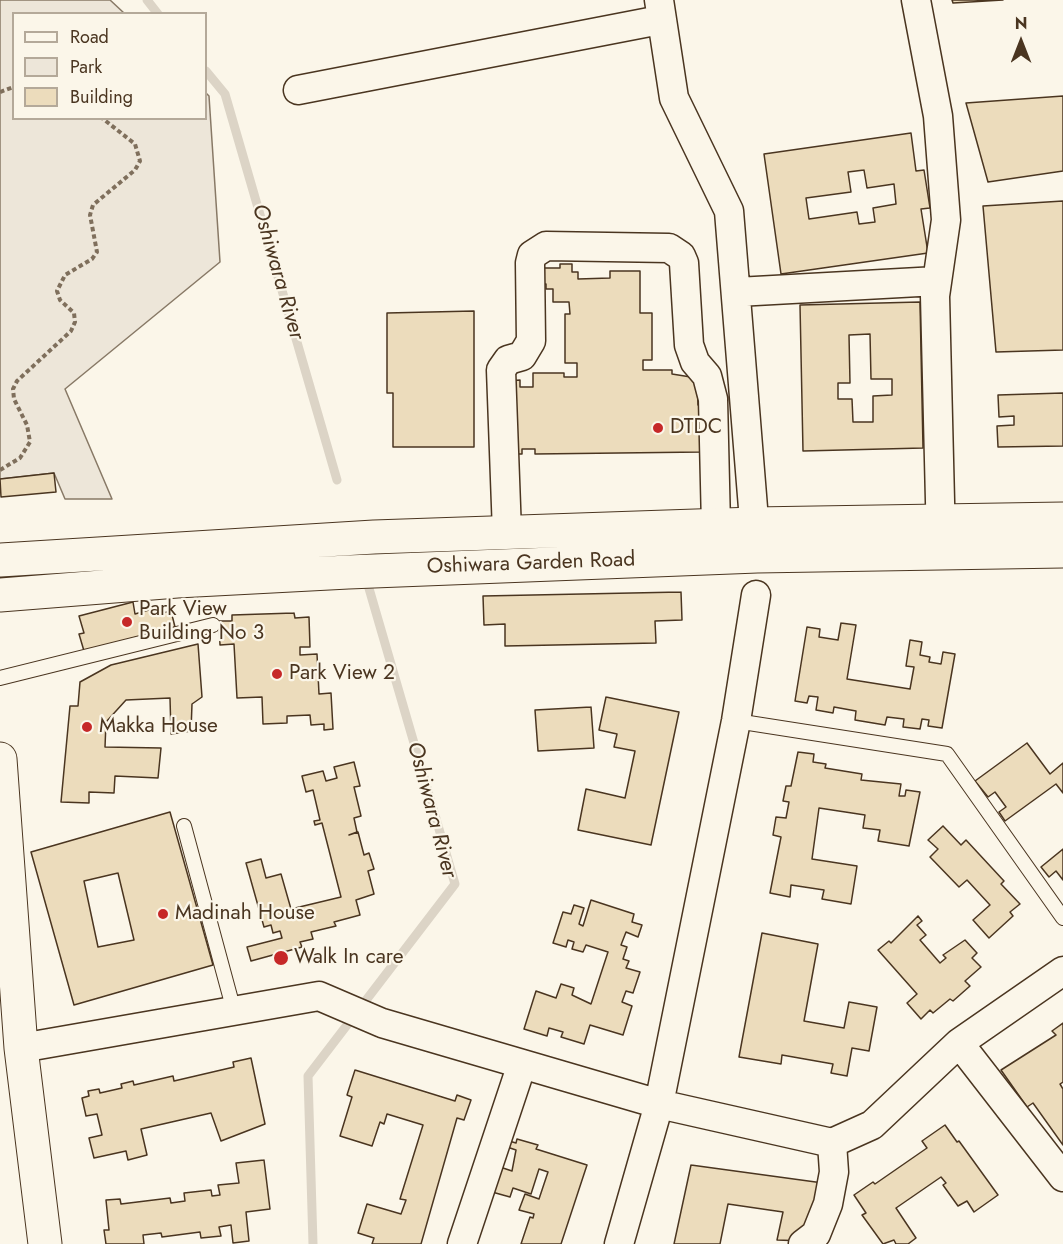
<!DOCTYPE html>
<html>
<head>
<meta charset="utf-8">
<style>
  body { margin:0 }
  #map { position:relative; width:1063px; height:1244px; overflow:hidden; background:#fbf6e9; font-family:Jost,sans-serif }
  canvas { display:block }
  .legend { position:absolute; left:12px; top:12px; width:195px; height:108px; box-sizing:border-box; background:#fbf6e9; border:2px solid #b4a999; margin:0; padding:8px 10px; list-style:none; font-size:18px; color:#4a3520 }
  .legend li { display:flex; align-items:center; gap:12px; height:30px }
  .legend b { width:30px; border:2px solid #b4a999 }
  .north { position:absolute; left:991px; top:12px; width:60px; height:60px; -webkit-text-stroke:4px #fbf6e9; paint-order:stroke; rotate:0deg; font-size:16px; font-weight:700; line-height:24px; text-align:center; color:#4a3520 }
  .north::after { content:''; display:block; margin:auto; width:21px; height:27px; background:#4a3520; clip-path:polygon(50% 0,100% 100%,50% 72%,0 100%) }
</style>
</head>
<body>
<div id="map">
<canvas width="1063" height="1244"></canvas>
<ul class="legend">
<li><b style="height:8px;background:#fbf6e9"></b>Road</li>
<li><b style="height:16px;background:#ede6d9"></b>Park</li>
<li><b style="height:16px;background:#ecdcbc"></b>Building</li>
</ul>
<div class="north">N</div>
</div>
<script>
const ctx = document.querySelector('canvas').getContext('2d');
ctx.lineJoin = 'round';
function paint(path, color) { ctx.fillStyle = color; ctx.fill(path, 'evenodd'); }
const shape = rows => new Path2D(rows.map(r => 'M' + r).join(''));
function strokePath(path, color, width, dash) { ctx.strokeStyle = color; ctx.lineWidth = width; ctx.lineCap = dash ? 'butt' : 'round'; ctx.setLineDash(dash || []); ctx.stroke(path); }
function write(font, color, halo, rows, align = 'center') {
  ctx.font = font + ' Jost,sans-serif'; ctx.lineWidth = 4.5; ctx.setLineDash([]); ctx.textBaseline = 'middle'; ctx.strokeStyle = halo; ctx.fillStyle = color; for (const [text, x, y, turn = 0] of rows) {
    ctx.save(); ctx.translate(x, y); ctx.rotate((+turn || 0) * Math.PI / 180); ctx.textAlign = isNaN(turn) ? turn : align; if (halo) ctx.strokeText(text, 0, 0); ctx.fillText(text, 0, 0); ctx.restore();
  }
}
const green = shape([
  [0,0,110,0,124,13,14,14,14,118,206,118,206,93,209,96,220,262,65,389,112,499,65,499,54,473,0,479,0,0]
]);
paint(green, '#ede6d9');
strokePath(green, '#887966', 1.5);
strokePath(shape([
  [147,0,158,14],
  [206,71,225,94,337,480],
  [313,1244,308,1076,455,884,368,585]
]), '#dcd4c6', 9);
const building = shape([
  [952,0,1003,0,953,3,952,0],
  [1063,96,1063,171,988,182,966,103,1063,96],
  [911,133,916,171,924,170,930,208,921,209,928,253,781,274,764,154,911,133],
  [864,170,867,188,894,184,896,204,873,208,875,222,859,224,857,212,809,219,806,198,851,192,848,172,864,170],
  [1063,201,1063,350,996,352,983,206,1063,201],
  [560,264,572,264,572,272,578,272,578,279,610,278,610,271,640,271,640,313,652,313,652,360,643,360,643,370,672,370,672,374,697,378,698,405,705,405,702,452,535,454,535,449,522,449,522,454,509,454,508,381,520,380,520,387,533,387,533,373,564,373,564,377,577,377,577,363,565,363,565,314,570,314,569,302,553,302,553,289,546,289,546,284,539,284,539,268,560,268,560,264],
  [920,302,923,448,803,451,800,305,920,302],
  [870,334,871,379,892,379,892,395,873,396,873,422,853,422,852,399,838,399,838,383,850,383,849,335,870,334],
  [474,311,474,447,393,447,393,393,387,393,387,313,474,311],
  [1063,393,1063,446,998,447,997,426,1014,425,1014,416,999,417,998,395,1063,393],
  [54,473,56,492,1,497,0,479,54,473],
  [681,592,682,620,655,621,656,643,505,646,505,624,484,625,483,596,681,592],
  [133,602,135,614,152,609,154,615,171,611,175,627,84,651,79,634,84,633,79,616,133,602],
  [294,613,295,618,309,617,310,647,300,647,300,655,317,654,319,694,331,693,333,729,324,730,324,724,311,725,310,715,287,716,287,723,263,724,262,697,237,698,234,644,220,645,219,621,232,621,232,615,294,613],
  [841,623,856,625,847,679,910,689,914,667,906,666,910,640,922,642,920,655,930,657,929,662,941,664,943,652,955,654,942,728,928,726,929,720,922,719,920,729,903,727,904,719,887,717,885,725,855,720,856,711,834,707,833,713,816,710,818,697,809,696,807,703,795,701,807,627,820,629,819,637,838,640,841,623],
  [198,644,202,697,192,704,191,731,171,734,170,698,126,700,106,722,105,747,161,748,158,778,115,776,114,793,89,792,89,803,61,802,70,706,78,706,80,682,111,665,198,644],
  [606,697,679,712,651,845,578,830,586,789,625,798,635,751,614,747,617,734,599,730,606,697],
  [591,707,594,748,538,751,535,710,591,707],
  [1027,743,1050,774,1063,763,1063,793,1056,784,1005,821,999,812,1006,807,995,792,988,797,975,781,1027,743],
  [798,752,814,754,813,762,826,764,825,768,862,774,861,780,901,784,899,796,905,796,906,790,920,792,909,846,878,841,880,830,863,828,865,815,819,808,812,859,857,866,851,904,822,899,824,890,791,885,790,897,770,893,781,837,773,835,776,817,786,818,789,802,783,801,786,786,791,786,798,752],
  [354,762,360,786,354,787,361,816,354,818,357,832,349,835,358,832,364,855,369,853,374,869,368,871,374,894,356,900,360,915,334,922,336,926,311,932,313,939,300,942,302,947,251,961,247,947,282,938,280,931,273,933,271,925,264,927,246,863,261,859,266,878,281,874,291,909,341,897,322,823,315,825,314,821,320,820,313,790,306,792,302,776,323,771,326,781,337,778,334,767,354,762],
  [170,812,213,965,74,1005,31,852,170,812],
  [118,873,134,940,98,947,84,881,118,873],
  [943,826,961,845,966,840,1004,881,1001,884,1020,904,1010,912,1013,916,989,938,973,920,990,905,967,880,959,887,930,857,938,849,928,840,943,826],
  [1063,849,1063,880,1056,871,1049,877,1041,867,1063,849],
  [591,900,634,914,632,922,642,925,638,937,626,932,621,945,627,947,623,959,629,961,626,968,640,972,633,993,626,991,622,1002,632,1006,623,1035,590,1025,584,1044,561,1037,563,1032,549,1028,547,1036,524,1029,536,991,556,998,561,984,574,988,572,995,591,1004,608,952,586,945,583,952,572,949,574,942,568,940,566,947,553,943,563,912,571,914,574,905,584,908,579,924,583,926,591,900],
  [918,916,922,921,917,925,926,935,920,940,940,963,946,958,943,955,965,940,977,953,972,958,981,967,965,981,970,986,953,1001,950,999,933,1013,930,1010,921,1019,907,1003,917,994,878,950,889,941,891,943,918,916],
  [762,933,818,944,804,1021,844,1028,849,1002,877,1007,869,1051,852,1048,847,1076,831,1073,833,1064,782,1055,781,1064,739,1057,762,933],
  [1063,1023,1063,1082,1060,1084,1063,1089,1063,1145,1033,1103,1027,1107,1001,1070,1056,1035,1052,1031,1063,1023],
  [251,1058,265,1124,221,1141,211,1113,141,1129,147,1155,128,1160,126,1151,94,1158,89,1138,102,1135,97,1114,86,1116,82,1098,89,1096,88,1091,99,1089,100,1093,122,1088,121,1084,133,1081,134,1085,173,1076,174,1081,234,1067,233,1062,251,1058],
  [355,1070,455,1101,457,1095,471,1100,464,1120,457,1118,421,1244,372,1244,374,1238,358,1233,367,1204,401,1214,406,1200,400,1199,423,1125,387,1114,384,1124,380,1122,372,1146,340,1136,352,1097,347,1095,355,1070],
  [945,1125,957,1142,959,1141,998,1195,974,1212,967,1201,958,1206,943,1185,946,1183,941,1177,896,1208,916,1238,908,1244,896,1244,894,1240,883,1244,862,1215,866,1213,854,1195,873,1182,875,1184,927,1148,922,1141,945,1125],
  [517,1139,538,1145,536,1149,587,1165,561,1244,521,1244,530,1217,533,1218,534,1214,519,1210,525,1194,539,1199,548,1172,539,1169,531,1194,513,1188,510,1197,492,1192,500,1167,512,1171,516,1150,507,1147,509,1141,516,1143,517,1139],
  [264,1160,270,1209,246,1212,249,1241,233,1243,231,1225,219,1227,221,1236,201,1238,200,1232,162,1237,161,1233,143,1235,144,1244,106,1244,104,1230,109,1230,106,1200,120,1199,121,1204,170,1198,171,1203,185,1201,184,1193,211,1190,212,1196,220,1195,218,1185,239,1183,236,1163,264,1160],
  [691,1165,823,1183,804,1241,777,1240,783,1212,728,1204,720,1244,674,1244,691,1165]
]);
paint(building, '#ecdcbc');
strokePath(building, '#4a3520', 1.5);
const service = shape([
  [0,678,213,625],
  [736,721,947,754,1063,918],
  [184,826,234,1011]
]);
const minor = shape([
  [659,0,674,98,729,211,756,545],
  [916,0,938,116,946,220,935,296,941,542],
  [298,90,660,20],
  [737,292,937,281],
  [507,533,501,370,508,360,522,356,531,341,530,263,532,255,546,246,669,248,681,256,684,263,689,345,695,362,707,376,713,399,716,526],
  [959,1043,1063,1177],
  [21,1048,319,996,382,1023,659,1104,832,1143,872,1125,959,1043,1063,971],
  [462,1244,522,1064],
  [619,1244,659,1104,736,721,756,595],
  [803,1244,816,1234,828,1204,834,1172,832,1143]
]);
const tertiary = shape([
  [0,560,374,537,754,524,1063,519],
  [0,595,177,581,348,572,757,556,1063,551],
  [0,759,21,1048,45,1244]
]);
strokePath(service, '#4a3520', 16);
strokePath(minor, '#4a3520', 31);
strokePath(tertiary, '#4a3520', 35);
strokePath(shape([
  [0,92,14,87],
  [0,470,20,458,30,442,27,425,14,399,13,389,17,381,71,331,75,322,74,313,60,300,57,291,65,275,92,259,97,252,90,215,93,205,135,170,140,161,135,144,102,118]
]), '#7f6f5c', 4, [4.5, 3]);
strokePath(service, '#fbf6e9', 14);
strokePath(minor, '#fbf6e9', 28);
strokePath(tertiary, '#fbf6e9', 33);
for (const [x, y, r, color] of [
  [658,428,6,"#c62828"],
  [127,622,6,"#c62828"],
  [277,674,6,"#c62828"],
  [87,727,6,"#c62828"],
  [163,914,6,"#c62828"],
  [281,958,8,"#c62828"]
]) { const dot = new Path2D(); dot.arc(x, y, r, 0, 2 * Math.PI); ctx.fillStyle = color; ctx.fill(dot); strokePath(dot, '#fbf6e9', 2); }
write('21px', '#4a3520', '#fbf6e9', [
  ["DTDC",670,428],
  ["Park View",139,610],
  ["Building No 3",139,634],
  ["Park View 2",289,674],
  ["Makka House",99,727],
  ["Madinah House",175,914],
  ["Walk In care",294,958]
], 'left');
write('21px', '#4a3520', '#fbf6e9', [
  ["Oshiwara Garden Road",531,564,-2]
]);
write('italic 22px', '#4a3520', '#fbf6e9', [
  ["Oshiwara River",277,272,74],
  ["Oshiwara River",431,810,75]
]);
</script>
</body>
</html>
